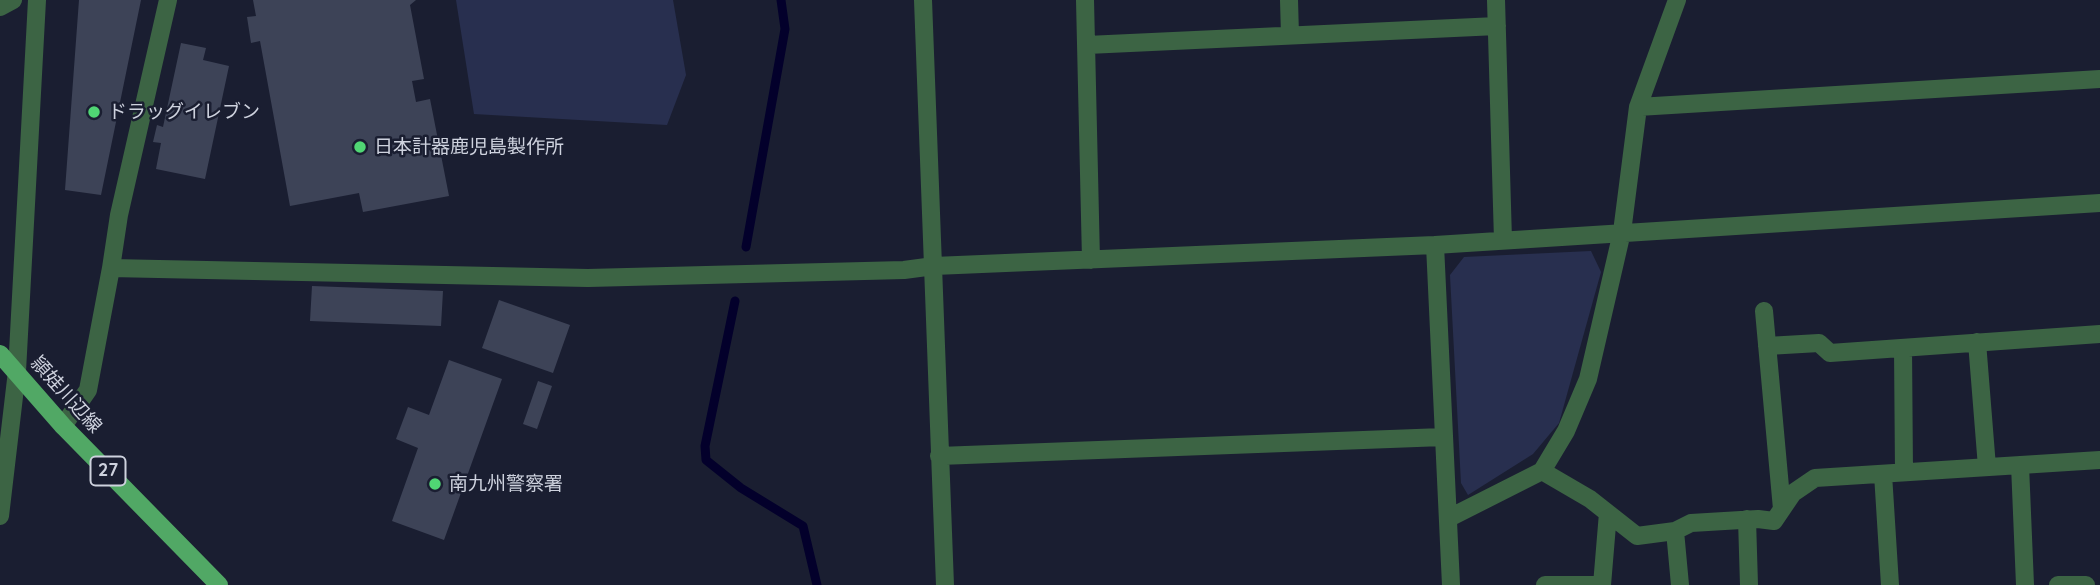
<!DOCTYPE html>
<html>
<head>
<meta charset="utf-8">
<style>
  body { margin:0 }
  canvas { display:block; background:#1a1e31 }
</style>
</head>
<body>
<canvas width="2100" height="585"></canvas>
<script>
const ctx = document.querySelector('canvas').getContext('2d');
ctx.lineJoin = 'round';
function paint(path, color) { ctx.fillStyle = color; ctx.fill(path, 'evenodd'); }
const shape = rows => new Path2D(rows.map(r => 'M' + r).join(''));
function strokePath(path, color, width, dash) { ctx.strokeStyle = color; ctx.lineWidth = width; ctx.lineCap = dash ? 'butt' : 'round'; ctx.setLineDash(dash || []); ctx.stroke(path); }
function write(font, color, halo, rows, align = 'center') {
  ctx.font = font + ' Quicksand,"Noto Sans JP",sans-serif'; ctx.lineWidth = 5; ctx.setLineDash([]); ctx.textBaseline = 'middle'; ctx.strokeStyle = halo; ctx.fillStyle = color; for (const [text, x, y, turn = 0] of rows) {
    ctx.save(); ctx.translate(x, y); ctx.rotate((+turn || 0) * Math.PI / 180); ctx.textAlign = isNaN(turn) ? turn : align; if (halo) ctx.strokeText(text, 0, 0); ctx.fillText(text, 0, 0); ctx.restore();
  }
}
paint(shape([
  [456,0,673,0,686,75,667,125,474,114],
  [1591,251,1601,272,1559,423,1533,454,1468,495,1461,483,1450,275,1464,257]
]), '#282f4f');
strokePath(shape([
  [746,247,785,29,781,0],
  [735,301,705,446,706,460,741,488,803,526,817,585]
]), '#03002b', 9);
paint(shape([
  [79,0,141,0,101,195,65,190],
  [253,0,416,0,410,5,424,79,412,81,416,102,430,99,449,196,363,212,359,193,290,206,260,41,251,43,247,17,256,16],
  [181,43,206,48,203,60,229,66,205,179,156,169,161,143,153,142,157,125,163,127],
  [312,286,443,291,441,326,310,321],
  [499,300,570,325,553,373,482,348],
  [449,360,502,379,444,540,392,521,418,448,396,439,408,407,429,415],
  [538,381,552,386,537,429,523,424]
]), '#3d4357');
strokePath(shape([
  [923,0,945,585],
  [1085,0,1091,260],
  [1289,0,1290,35],
  [1496,0,1503,240],
  [0,7,13,0],
  [1087,45,1497,26],
  [1638,107,2100,79],
  [1435,245,1451,585],
  [111,268,119,215,168,0],
  [1764,311,1782,509],
  [1977,342,1987,467],
  [1767,346,1819,343,1830,353,2100,334],
  [1903,348,1904,472],
  [63,426,88,390,111,268,588,278,904,270,934,266,1435,245,2100,203],
  [939,456,1443,437],
  [2020,465,2025,585],
  [1542,471,1590,499,1637,536,1675,531,1691,523,1758,519,1774,521,1793,493,1815,478,2100,460],
  [1883,474,1890,585],
  [0,516,17,371,37,0],
  [1449,518,1542,471,1566,431,1588,379,1622,232,1638,107,1677,0],
  [1747,519,1749,585],
  [1675,531,1680,585],
  [1545,585,1593,585],
  [1602,585,1608,513],
  [2058,585,2086,585]
]), '#3c6444', 18);
strokePath(shape([
  [0,354,63,426,219,585]
]), '#51a865', 18);
for (const [x, y, r, color] of [
  [94,112,7,"#50d674"],
  [360,147,7,"#50d674"],
  [435,484,7,"#50d674"]
]) { const dot = new Path2D(); dot.arc(x, y, r, 0, 2 * Math.PI); ctx.fillStyle = color; ctx.fill(dot); strokePath(dot, '#1a1e31', 2.5); }
for (const [x, y, w] of [
  [108,471,35]
]) { const box = new Path2D(); box.roundRect(x - w / 2, y - 14.5, w, 29, 5); ctx.fillStyle = '#1a1e31'; ctx.fill(box); strokePath(box, '#ced2de', 2); }
write('bold 18px', '#ced2de', null, [
  ["27",108,471]
]);
write('19px', '#ced2de', '#1a1e31', [
  ["ドラッグイレブン",108,112],
  ["日本計器鹿児島製作所",374,147],
  ["南九州警察署",449,484]
], 'left');
write('19px', '#ced2de', '#1a1e31', [
  ["頴娃川辺線",66,395,48]
]);
</script>
</body>
</html>
